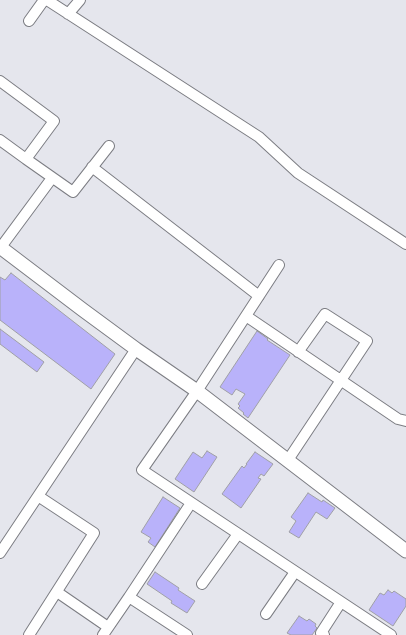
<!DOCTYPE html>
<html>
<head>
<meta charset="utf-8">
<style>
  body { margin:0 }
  canvas { display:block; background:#e5e6ed }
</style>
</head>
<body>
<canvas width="406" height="635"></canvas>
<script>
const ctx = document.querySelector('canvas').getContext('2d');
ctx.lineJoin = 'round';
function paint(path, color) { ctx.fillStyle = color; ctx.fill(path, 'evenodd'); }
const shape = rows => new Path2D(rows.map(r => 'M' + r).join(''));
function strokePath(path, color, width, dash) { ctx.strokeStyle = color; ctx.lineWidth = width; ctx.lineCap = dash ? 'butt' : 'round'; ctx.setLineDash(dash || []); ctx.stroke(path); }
const building = shape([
  [11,273,115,354,91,389,0,320,0,277,5,280,11,273],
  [0,329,44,362,37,372,0,344,0,329],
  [257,331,268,339,267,340,290,355,248,418,243,414,244,413,238,408,240,406,238,404,245,394,236,389,232,395,220,387,257,331],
  [207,451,217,457,194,492,175,479,193,452,202,458,207,451],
  [255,452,273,464,264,476,261,474,258,478,261,479,241,508,222,494,242,466,244,468,247,464,246,464,255,452],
  [308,493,322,502,323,500,335,508,327,519,316,512,299,538,289,532,296,521,291,517,308,493],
  [163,497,180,508,155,547,148,542,151,538,141,532,163,497],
  [155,572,179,588,178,590,195,601,187,613,171,603,172,601,147,584,155,572],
  [388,590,392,593,394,591,406,599,406,606,393,626,369,610,380,593,384,595,388,590],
  [299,616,307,621,309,619,316,624,315,626,317,628,312,635,291,635,287,633,299,616]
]);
paint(building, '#b9b2fa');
strokePath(building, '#a0a0a6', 1);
const minor = shape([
  [47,0,259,137,298,173,406,244],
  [68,14,80,0],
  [29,21,44,0],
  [0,81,54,121,26,159,0,140],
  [26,159,73,192,109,146],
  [92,167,259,296],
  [1,247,52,178],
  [279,265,197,391,142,470,391,635],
  [246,316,398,419,406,421],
  [288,460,367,341,325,314,298,352],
  [0,553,136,349],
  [202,584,238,534],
  [57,592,108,627],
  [129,597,191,503],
  [266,614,295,572],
  [29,635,94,533,38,496],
  [103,635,129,597,187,635],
  [324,635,321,633,341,602]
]);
const tertiary = shape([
  [0,247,83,310,136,349,197,391,406,551]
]);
strokePath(minor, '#7c7d83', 12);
strokePath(tertiary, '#7c7d83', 15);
strokePath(minor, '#fff', 10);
strokePath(tertiary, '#fff', 13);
</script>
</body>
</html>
